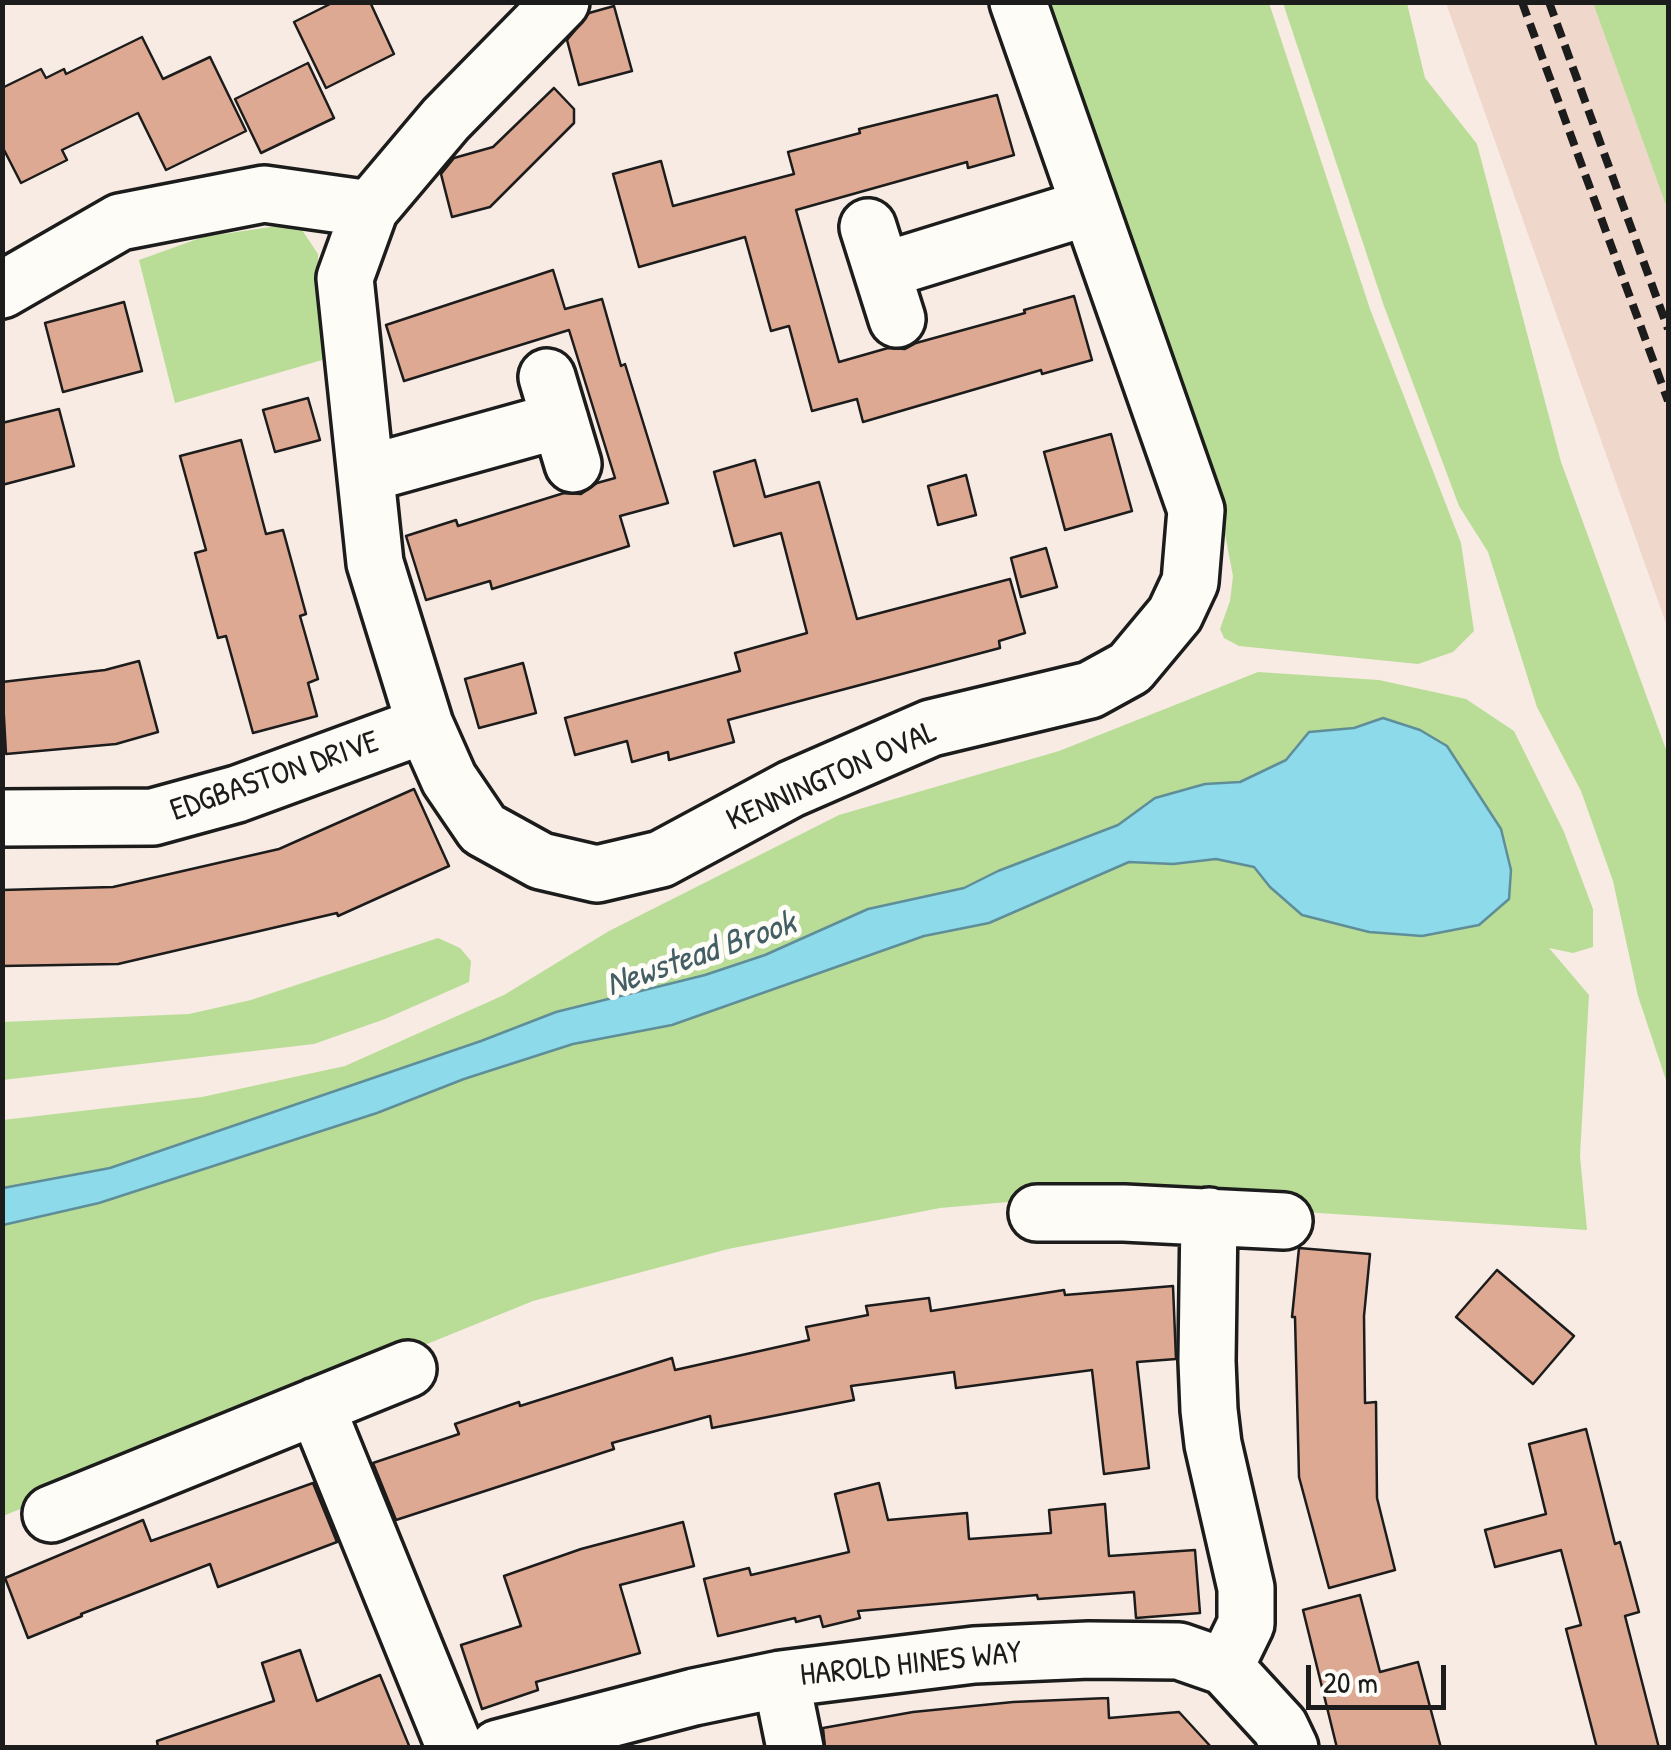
<!DOCTYPE html>
<html>
<head>
<meta charset="utf-8">
<style>
  body { margin:0 }
  #map { position:relative; width:1671px; height:1750px; overflow:hidden; background:#f7ebe3; font-family:"Patrick Hand",sans-serif }
  canvas { display:block }
  .frame { position:absolute; inset:0; border:5px solid #1c1c1c; pointer-events:none }
  .scale { position:absolute; left:1306px; top:1665px; width:140px; height:45px; box-sizing:border-box; border:5px solid #1c1c1c; border-top:0; padding-left:12px; font-size:30px; line-height:35px; white-space:nowrap; color:#1c1c1c; -webkit-text-stroke:8px #fdfcf7; paint-order:stroke }
</style>
</head>
<body>
<div id="map">
<canvas width="1671" height="1750"></canvas>
<div class="frame"></div>
<div class="scale">20 m</div>
</div>
<script>
const ctx = document.querySelector('canvas').getContext('2d');
ctx.lineJoin = 'round';
function paint(path, color) { ctx.fillStyle = color; ctx.fill(path, 'evenodd'); }
const shape = rows => new Path2D(rows.map(r => 'M' + r).join(''));
function strokePath(path, color, width, dash) { ctx.strokeStyle = color; ctx.lineWidth = width; ctx.lineCap = dash ? 'butt' : 'round'; ctx.setLineDash(dash || []); ctx.stroke(path); }
function write(font, color, halo, rows, align = 'center') {
  ctx.font = font + ' "Patrick Hand",sans-serif'; ctx.lineWidth = 10; ctx.setLineDash([]); ctx.textBaseline = 'middle'; ctx.strokeStyle = halo; ctx.fillStyle = color; for (const [text, x, y, turn = 0] of rows) {
    ctx.save(); ctx.translate(x, y); ctx.rotate((+turn || 0) * Math.PI / 180); ctx.textAlign = isNaN(turn) ? turn : align; if (halo) ctx.strokeText(text, 0, 0); ctx.fillText(text, 0, 0); ctx.restore();
  }
}
paint(shape([
  [1446,3,1593,3,1668,211,1668,629]
]), '#f0d7cb');
paint(shape([
  [1046,3,1269,3,1370,309,1461,543,1474,631,1453,652,1418,664,1239,646,1224,638,1220,629,1230,601,1233,576,1219,503,1159,320],
  [1283,3,1407,3,1425,78,1477,144,1561,462,1668,755,1668,1086,1638,996,1613,881,1581,791,1537,707,1488,552,1459,506,1384,306],
  [1593,3,1668,3,1668,211],
  [284,225,302,230,318,254,318,294,329,358,175,403,139,260,203,237],
  [1258,672,1379,680,1466,699,1514,731,1564,832,1593,909,1593,947,1573,953,1549,948,1589,995,1580,1156,1587,1230,1066,1197,940,1208,728,1249,533,1301,3,1516,2,1225,99,1203,377,1113,464,1079,573,1044,672,1025,924,936,989,923,1129,862,1173,864,1216,859,1254,867,1270,887,1302,915,1369,932,1422,936,1479,925,1508,899,1383,718,1354,728,1309,732,1286,760,1240,782,1205,784,1156,798,1118,825,998,870,964,888,868,909,765,955,705,975,556,1012,481,1041,110,1168,3,1188,3,1120,202,1097,345,1066,504,995,609,931,839,815,1059,751],
  [438,938,460,948,471,961,469,982,385,1019,314,1044,3,1080,3,1022,189,1014,251,1000]
]), '#b9dd97');
const water = shape([
  [1383,718,1420,730,1447,746,1501,829,1511,870,1509,899,1479,925,1422,936,1369,932,1302,915,1270,887,1254,867,1216,859,1173,864,1129,862,989,923,924,936,672,1025,573,1044,464,1079,377,1113,99,1203,3,1225,3,1188,110,1168,481,1041,556,1012,705,975,765,955,868,909,964,888,998,871,1118,825,1155,798,1205,784,1240,782,1286,760,1309,732,1354,728,1383,718]
]);
paint(water, '#8cdaea');
strokePath(water, '#5f8e98', 2.5);
const building = shape([
  [334,2,370,2,394,54,326,88,294,22,334,2],
  [614,6,632,71,579,85,567,40,589,13,614,6],
  [142,37,163,79,210,57,246,131,166,170,138,113,62,150,67,160,21,183,2,146,2,88,41,69,46,78,64,69,66,74,142,37],
  [308,63,334,118,261,153,235,99,308,63],
  [554,88,574,109,574,123,490,207,452,217,441,174,454,158,493,147,554,88],
  [997,95,1014,155,968,168,967,162,796,210,839,362,888,348,905,349,916,343,1025,313,1024,310,1074,296,1092,360,1042,374,1041,370,863,422,857,399,812,411,789,326,771,331,745,237,639,267,613,174,661,161,673,206,794,174,788,152,860,133,859,129,997,95],
  [553,270,565,309,602,299,621,366,625,364,668,503,620,516,629,546,492,589,490,581,426,600,406,536,456,520,458,526,564,493,581,494,597,483,615,478,569,330,404,381,386,325,553,270],
  [124,302,142,371,63,392,45,323,124,302],
  [308,398,320,440,275,452,263,410,308,398],
  [59,409,74,466,2,485,2,423,59,409],
  [1111,434,1132,511,1065,530,1044,452,1111,434],
  [241,440,266,534,283,530,306,614,300,616,318,679,308,683,317,716,253,733,226,636,218,638,195,553,206,550,180,456,241,440],
  [755,460,765,497,819,482,857,619,1010,579,1025,633,999,641,1000,648,728,720,734,742,669,760,668,752,632,762,627,741,575,755,565,718,740,671,735,653,807,633,781,533,734,546,714,472,755,460],
  [966,475,976,515,938,525,928,486,966,475],
  [1046,548,1057,587,1021,597,1011,558,1046,548],
  [139,661,158,732,116,744,6,754,2,682,105,670,139,661],
  [523,663,536,713,479,728,465,679,523,663],
  [414,789,449,866,338,916,337,913,118,964,2,966,2,890,113,887,279,849,414,789],
  [1299,1248,1370,1254,1364,1316,1365,1403,1376,1402,1377,1498,1395,1570,1329,1588,1299,1477,1295,1317,1292,1317,1299,1248],
  [1497,1270,1574,1336,1533,1384,1456,1317,1497,1270],
  [1173,1286,1176,1359,1137,1362,1149,1468,1104,1474,1092,1370,956,1388,954,1372,851,1386,854,1400,712,1428,710,1416,612,1443,614,1449,396,1520,373,1463,459,1434,455,1424,519,1402,520,1406,672,1358,675,1370,809,1340,806,1327,868,1315,866,1306,929,1298,931,1311,1064,1290,1065,1295,1173,1286],
  [1586,1429,1615,1544,1620,1542,1639,1612,1625,1616,1659,1748,1597,1748,1566,1629,1581,1625,1561,1550,1495,1567,1485,1530,1546,1514,1529,1444,1586,1429],
  [313,1483,337,1542,218,1587,210,1564,81,1614,82,1616,28,1638,5,1578,143,1520,151,1541,313,1483],
  [879,1483,888,1520,967,1513,969,1539,1051,1533,1049,1510,1105,1504,1109,1556,1195,1550,1200,1613,1136,1618,1134,1592,1038,1599,1037,1595,858,1611,860,1618,823,1627,820,1616,796,1622,795,1618,718,1636,704,1579,749,1568,751,1575,849,1552,835,1494,879,1483],
  [683,1522,694,1566,620,1585,640,1653,536,1682,538,1690,482,1709,461,1645,521,1626,504,1576,581,1549,683,1522],
  [1360,1595,1380,1672,1418,1662,1441,1748,1337,1748,1303,1610,1360,1595],
  [300,1650,317,1701,380,1675,410,1748,158,1748,157,1741,274,1701,262,1663,300,1650],
  [1108,1698,1109,1718,1179,1712,1212,1748,825,1748,823,1728,913,1712,1013,1702,1108,1698]
]);
paint(building, '#dea993');
strokePath(building, '#1c1c1c', 2.5);
const minor = shape([
  [561,2,446,119,370,209,345,278,375,563,425,725,449,779,483,829,541,861,597,874,661,859,791,789,931,728,1090,690,1130,668,1175,614,1190,582,1196,510,1018,2],
  [868,227,897,319],
  [882,271,1089,207],
  [2,290,120,222,264,194,370,209],
  [547,377,573,464],
  [366,474,560,420],
  [2,818,153,817,237,794,425,725],
  [1037,1213,1124,1213,1284,1221],
  [1209,1216,1207,1361,1209,1410,1213,1444,1246,1588,1246,1624,1225,1667],
  [316,1406,455,1748],
  [51,1514,408,1369],
  [781,1679,795,1748],
  [498,1748,694,1697,781,1679,974,1655,1089,1650,1179,1651,1225,1667,1280,1727,1290,1748]
]);
strokePath(minor, '#1c1c1c', 62);
strokePath(minor, '#fdfcf7', 55);
strokePath(shape([
  [1522,2,1668,401],
  [1549,2,1668,329]
]), '#1c1c1c', 8, [15, 8]);
write('32px', '#1c1c1c', '#fdfcf7', [
  ["EDGBASTON DRIVE",275,777,-19],
  ["KENNINGTON OVAL",832,777,-24],
  ["HAROLD HINES WAY",911,1665,-6]
]);
write('italic 35px', '#435e64', '#fdfcf7', [
  ["Newstead Brook",701,955,-19]
]);
</script>
</body>
</html>
